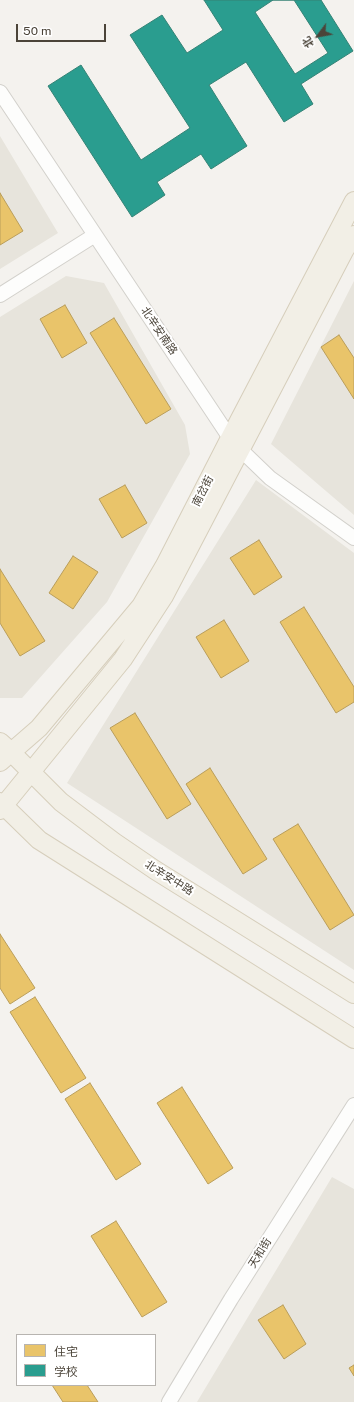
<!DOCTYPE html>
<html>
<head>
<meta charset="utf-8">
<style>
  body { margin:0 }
  #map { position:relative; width:354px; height:1402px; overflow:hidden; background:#f4f2ee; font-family:"Public Sans","Noto Sans SC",sans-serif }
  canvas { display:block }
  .legend { position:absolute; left:16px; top:1334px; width:140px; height:52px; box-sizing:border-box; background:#fff; border:1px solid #b7b4b0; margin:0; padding:5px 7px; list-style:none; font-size:12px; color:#4b4439 }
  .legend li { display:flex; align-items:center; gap:8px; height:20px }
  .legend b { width:20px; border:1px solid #b7b4b0 }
  .north { position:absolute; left:298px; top:16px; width:40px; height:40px; -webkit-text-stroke:3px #fff; paint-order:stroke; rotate:238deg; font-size:11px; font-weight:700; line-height:16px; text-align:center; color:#4b4439 }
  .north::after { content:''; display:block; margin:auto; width:14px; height:18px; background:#4b4439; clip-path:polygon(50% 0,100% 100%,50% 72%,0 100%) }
  .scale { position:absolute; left:16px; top:24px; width:90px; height:18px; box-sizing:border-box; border:2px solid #4b4439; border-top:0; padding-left:5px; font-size:12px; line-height:14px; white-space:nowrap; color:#4b4439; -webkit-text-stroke:3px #fff; paint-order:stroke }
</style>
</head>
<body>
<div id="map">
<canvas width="354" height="1402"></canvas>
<ul class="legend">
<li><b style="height:11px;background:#e9c46a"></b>住宅</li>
<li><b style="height:11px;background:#2a9d8f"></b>学校</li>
</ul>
<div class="north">北</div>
<div class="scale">50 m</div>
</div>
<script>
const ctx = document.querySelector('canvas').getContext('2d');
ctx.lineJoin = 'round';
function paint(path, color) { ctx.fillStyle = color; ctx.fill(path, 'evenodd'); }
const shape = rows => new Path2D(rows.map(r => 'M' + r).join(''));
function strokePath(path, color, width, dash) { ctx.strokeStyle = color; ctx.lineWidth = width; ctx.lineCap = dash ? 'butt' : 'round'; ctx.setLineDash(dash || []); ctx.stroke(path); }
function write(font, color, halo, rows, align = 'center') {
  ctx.font = font + ' "Public Sans","Noto Sans SC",sans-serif'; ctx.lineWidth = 4; ctx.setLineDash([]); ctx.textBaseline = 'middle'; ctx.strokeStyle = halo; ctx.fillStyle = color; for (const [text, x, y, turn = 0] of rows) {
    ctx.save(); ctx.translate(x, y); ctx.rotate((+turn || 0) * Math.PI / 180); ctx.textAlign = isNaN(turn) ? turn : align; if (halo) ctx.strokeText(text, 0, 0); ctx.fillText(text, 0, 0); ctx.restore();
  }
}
paint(shape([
  [0,136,58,233,0,269],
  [66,276,104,283,185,425,190,454,107,602,22,698,0,698,0,317],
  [354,281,354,515,271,444],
  [256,480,354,553,354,970,67,783],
  [332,1177,354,1189,354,1402,197,1402]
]), '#e7e4dc');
const homes = shape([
  [0,193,23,231,0,245,0,193],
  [65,305,87,343,62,358,40,319,65,305],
  [114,318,171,409,146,424,90,333,114,318],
  [339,335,354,358,354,399,321,347,339,335],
  [125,485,147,523,122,538,99,499,125,485],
  [259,540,282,577,254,595,230,558,259,540],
  [73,556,98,572,73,609,49,593,73,556],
  [0,569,45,641,20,656,0,623,0,569],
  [304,607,354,687,354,702,336,713,280,622,304,607],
  [224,620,249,661,221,678,196,637,224,620],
  [135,713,191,804,167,819,110,728,135,713],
  [210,768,267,859,243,874,186,784,210,768],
  [298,824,354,915,330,930,273,839,298,824],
  [0,934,35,988,10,1004,0,988,0,934],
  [35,997,86,1078,61,1093,10,1012,35,997],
  [90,1083,141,1164,116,1180,65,1099,90,1083],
  [182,1087,233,1168,208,1184,157,1103,182,1087],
  [116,1221,167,1302,142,1317,91,1236,116,1221],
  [283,1305,306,1344,284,1359,258,1320,283,1305],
  [354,1365,354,1376,349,1368,354,1365],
  [52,1385,87,1385,98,1402,63,1402,52,1385]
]);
paint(homes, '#e9c46a');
strokePath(homes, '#ba9e5b', 1);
const schools = shape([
  [204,0,321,0,353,51,301,84,313,104,284,122,246,62,209,85,247,146,211,169,201,154,157,182,165,195,132,217,48,86,81,65,141,160,190,128,130,35,162,15,187,53,223,30,204,0],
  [273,0,294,0,328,53,295,74,255,12,273,0]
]);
paint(schools, '#2a9d8f');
strokePath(schools, '#348275', 1);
const minor = shape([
  [0,92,230,438,241,450,270,478,354,538],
  [0,295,95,235],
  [169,1402,231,1299,354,1105]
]);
const major = shape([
  [0,742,11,752,61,802,114,842,155,870,354,994],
  [0,762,39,728,141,606,165,565,230,438,354,201],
  [0,802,39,840,354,1039],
  [0,810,123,659,164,596,344,251,354,235]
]);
strokePath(minor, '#d2d0cb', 16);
strokePath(major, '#d6cebb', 20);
strokePath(minor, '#fdfdfc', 14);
strokePath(major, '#f2efe6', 18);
write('11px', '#4b4439', '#fff', [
  ["北辛安南路",159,331,56],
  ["南岔街",203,491,-63],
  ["北辛安中路",169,878,32],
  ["天和街",260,1253,-58]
]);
</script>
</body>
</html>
